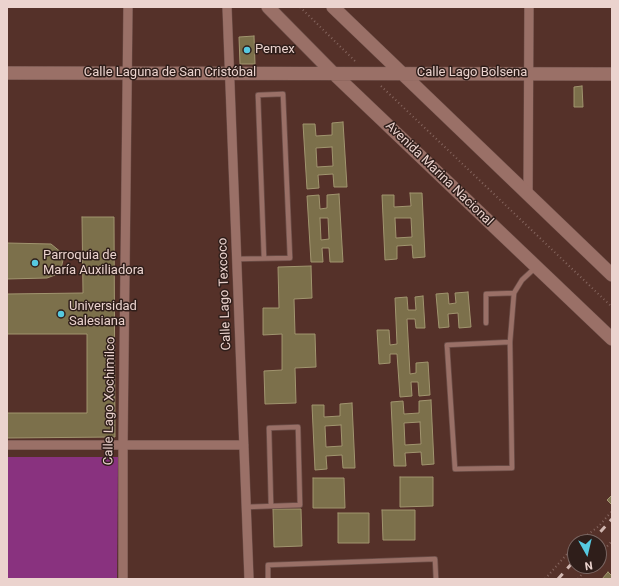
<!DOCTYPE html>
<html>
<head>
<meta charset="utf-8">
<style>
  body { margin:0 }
  #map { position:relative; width:619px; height:586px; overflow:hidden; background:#553129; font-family:Roboto,sans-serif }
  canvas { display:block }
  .frame { position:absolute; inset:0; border:8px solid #ebd3ce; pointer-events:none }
  .north { position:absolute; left:567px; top:534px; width:40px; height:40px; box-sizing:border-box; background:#2f1e1a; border:1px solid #7a6662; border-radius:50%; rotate:172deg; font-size:11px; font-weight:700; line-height:16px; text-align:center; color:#ebd3ce }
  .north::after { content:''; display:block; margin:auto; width:14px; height:18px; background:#56c9e0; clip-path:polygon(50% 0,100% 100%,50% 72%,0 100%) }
</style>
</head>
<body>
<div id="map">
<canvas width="619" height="586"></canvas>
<div class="frame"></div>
<div class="north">N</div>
</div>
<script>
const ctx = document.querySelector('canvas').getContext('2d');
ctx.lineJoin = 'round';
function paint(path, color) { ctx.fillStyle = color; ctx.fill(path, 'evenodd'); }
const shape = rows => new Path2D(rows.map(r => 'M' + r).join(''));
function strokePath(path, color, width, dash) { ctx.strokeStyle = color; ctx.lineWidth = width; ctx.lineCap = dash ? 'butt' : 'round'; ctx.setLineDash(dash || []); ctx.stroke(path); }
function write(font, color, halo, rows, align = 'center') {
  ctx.font = font + ' Roboto,sans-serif'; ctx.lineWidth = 3; ctx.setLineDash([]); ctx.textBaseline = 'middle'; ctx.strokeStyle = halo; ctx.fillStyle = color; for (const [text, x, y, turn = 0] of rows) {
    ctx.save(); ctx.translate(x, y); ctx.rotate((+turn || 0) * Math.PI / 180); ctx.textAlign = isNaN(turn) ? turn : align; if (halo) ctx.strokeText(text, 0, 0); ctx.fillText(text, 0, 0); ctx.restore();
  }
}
paint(shape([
  [7,457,118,457,117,579,7,579]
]), '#89327f');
const building = shape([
  [254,36,255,64,240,64,239,37,254,36],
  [582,86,583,107,574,107,574,87,582,86],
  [343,122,347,187,334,187,333,174,318,175,319,188,307,189,303,124,315,124,316,136,332,135,332,123,343,122],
  [332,147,333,166,317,167,316,148,332,147],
  [410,193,422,193,425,257,413,258,412,245,397,246,397,259,385,260,382,195,394,195,394,207,411,206,410,193],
  [395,218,411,218,412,237,396,238,395,218],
  [339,194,343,262,330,262,329,248,322,248,323,262,311,262,307,196,319,195,320,209,327,208,327,195,339,194],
  [320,218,328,218,329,239,321,240,320,218],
  [82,217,114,217,115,437,7,438,7,413,87,413,87,334,7,334,7,294,83,293,82,217],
  [7,243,51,244,62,253,63,260,61,269,55,275,47,278,7,279,7,243],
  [311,266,312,298,294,299,295,334,315,334,316,367,295,368,296,403,265,404,264,371,282,370,282,334,263,335,263,308,279,308,278,267,311,266],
  [468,292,471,327,459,328,458,313,448,314,449,327,439,328,436,294,448,293,449,304,456,303,455,293,468,292],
  [423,296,425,328,416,328,415,319,407,319,410,374,416,373,416,363,428,362,430,395,419,396,418,382,411,382,412,396,400,397,397,354,390,354,390,363,379,364,377,330,389,330,390,345,397,344,395,298,407,297,408,310,416,310,415,297,423,296],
  [431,400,434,464,422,465,421,452,405,453,406,466,394,466,391,402,403,401,404,414,419,413,419,401,431,400],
  [420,422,421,444,405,445,404,423,420,422],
  [352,403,355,468,343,468,342,455,326,456,327,469,315,470,312,405,324,405,324,417,340,416,340,404,352,403],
  [341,425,342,446,326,447,325,426,341,425],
  [400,477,433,477,433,506,400,507,400,477],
  [313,478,344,478,345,508,313,508,313,478],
  [612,495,612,505,607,500,612,495],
  [273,509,301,509,302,546,274,547,273,509],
  [382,510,415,510,415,540,383,540,382,510],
  [338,513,369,513,369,543,338,543,338,513],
  [608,572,612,576,612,579,602,579,608,572]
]);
paint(building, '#7c704b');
strokePath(building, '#a1956f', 1);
const lane = shape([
  [237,259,290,258,283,94,258,95,264,258],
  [486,323,486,294,514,293],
  [510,342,447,345,455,469,512,468,510,342,514,293,522,280,536,267],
  [247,507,300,505,298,427,269,428,271,505],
  [268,579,268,565,435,559,436,579]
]);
const street = shape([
  [227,7,249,579],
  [528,194,529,7],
  [7,445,244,445],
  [123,579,123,445,128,7]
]);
const secondary = shape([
  [268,7,333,73,612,339],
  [333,7,612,275],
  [7,73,612,74]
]);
strokePath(lane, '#6e504a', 6);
strokePath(street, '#6e504a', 10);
strokePath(secondary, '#6e504a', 14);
strokePath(shape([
  [300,7,355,61],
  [381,86,612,307],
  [578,542,599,526,612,511],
  [599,555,612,541],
  [545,579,575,545],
  [578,579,589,566]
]), '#85655e', 2, [1, 3]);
strokePath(lane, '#9a7067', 4.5);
strokePath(street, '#9a7067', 9);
strokePath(secondary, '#9a7067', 13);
strokePath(shape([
  [591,542,612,519],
  [558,579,575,560]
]), '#d1b7b1', 3, [7, 7]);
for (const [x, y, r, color] of [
  [247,50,4,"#56c9e0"],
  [35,263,4,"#56c9e0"],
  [61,314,4,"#56c9e0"]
]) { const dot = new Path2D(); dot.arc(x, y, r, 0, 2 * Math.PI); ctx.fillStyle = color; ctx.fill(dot); strokePath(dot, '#2f1e1a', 1.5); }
write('13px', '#ebd3ce', '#2f1e1a', [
  ["Pemex",255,50],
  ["Parroquia de",43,256],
  ["María Auxiliadora",43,271],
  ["Universidad",69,307],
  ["Salesiana",69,322]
], 'left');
write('13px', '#ebd3ce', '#2f1e1a', [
  ["Calle Laguna de San Cristóbal",170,73],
  ["Calle Lago Bolsena",472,73],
  ["Avenida Marina Nacional",439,174,44],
  ["Calle Lago Texcoco",225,294,-92],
  ["Calle Lago Xochimilco",110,401,-89]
]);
</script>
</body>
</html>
